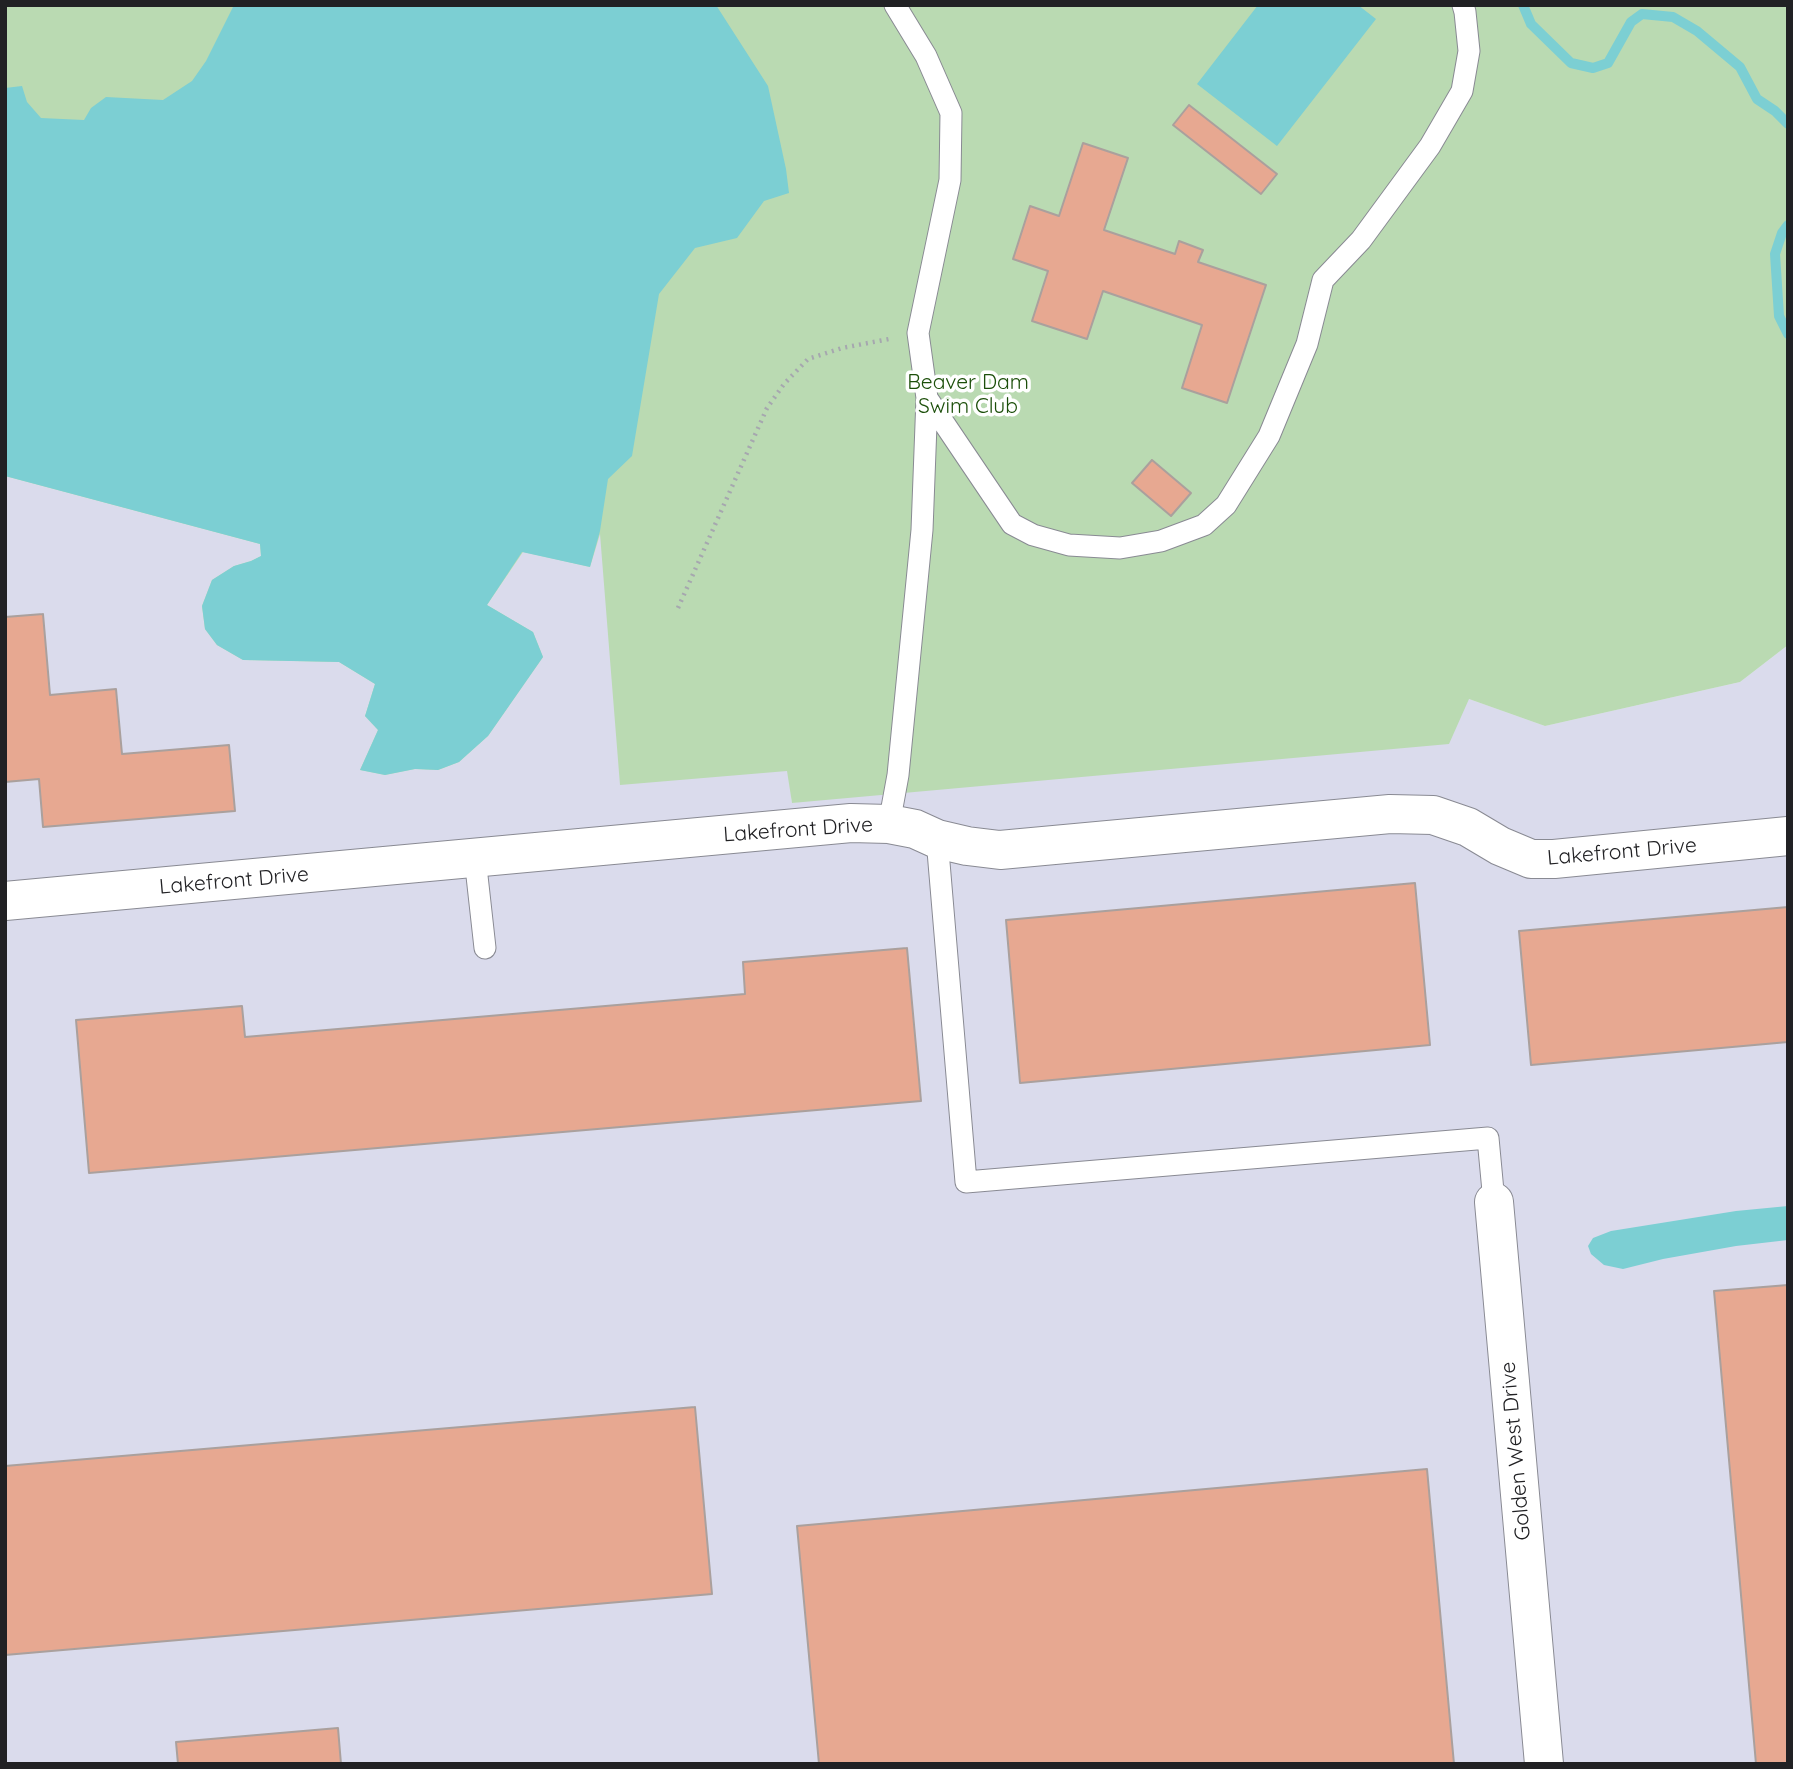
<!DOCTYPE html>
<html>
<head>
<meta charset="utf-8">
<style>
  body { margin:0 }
  #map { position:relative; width:1793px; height:1769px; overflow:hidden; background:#e6e7f1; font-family:Quicksand,sans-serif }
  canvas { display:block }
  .frame { position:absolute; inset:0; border:7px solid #212124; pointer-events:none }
</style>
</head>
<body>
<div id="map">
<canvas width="1793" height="1769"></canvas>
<div class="frame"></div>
</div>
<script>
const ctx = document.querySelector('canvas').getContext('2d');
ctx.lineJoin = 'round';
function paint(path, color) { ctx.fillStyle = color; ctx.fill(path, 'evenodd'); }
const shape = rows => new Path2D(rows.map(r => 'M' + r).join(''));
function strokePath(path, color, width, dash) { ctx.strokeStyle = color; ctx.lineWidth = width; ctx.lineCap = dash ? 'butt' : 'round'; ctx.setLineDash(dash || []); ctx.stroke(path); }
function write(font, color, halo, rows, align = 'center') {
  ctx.font = font + ' Quicksand,sans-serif'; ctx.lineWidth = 7; ctx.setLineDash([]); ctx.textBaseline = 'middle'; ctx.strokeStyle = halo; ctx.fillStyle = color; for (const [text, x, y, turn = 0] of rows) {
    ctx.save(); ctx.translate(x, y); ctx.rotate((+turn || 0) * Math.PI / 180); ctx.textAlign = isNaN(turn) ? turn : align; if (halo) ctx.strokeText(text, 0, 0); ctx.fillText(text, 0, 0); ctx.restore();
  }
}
paint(shape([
  [5,476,260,544,261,556,251,561,234,566,242,660,339,662,375,684,365,715,378,730,360,770,385,775,415,769,438,770,459,762,488,736,533,632,487,605,523,552,590,567,600,531,788,771,792,803,1469,699,1545,726,1740,682,1788,645,1788,1764,5,1764]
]), '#dadbec');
paint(shape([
  [5,5,1788,5,1788,645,1740,682,1545,726,1469,699,1449,744,792,803,787,771,620,785,600,534,590,567,523,552,487,605,533,632,543,657,488,736,459,762,438,770,415,769,385,775,360,770,378,730,365,716,375,684,339,662,243,660,217,645,205,629,202,606,212,580,234,566,251,561,261,556,260,544,5,476]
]), '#badab2');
paint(shape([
  [232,5,716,5,768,86,786,169,789,193,764,201,737,238,695,248,659,294,632,456,608,479,600,531,590,567,522,552,487,605,533,632,543,657,488,736,459,762,438,770,415,769,385,775,360,770,378,730,365,716,375,684,339,662,243,660,217,645,205,629,202,606,212,580,234,566,251,561,261,556,260,544,5,476,5,88,22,86,27,102,41,118,84,120,91,108,106,97,163,100,192,81,206,61,233,7],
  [1258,5,1358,5,1376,19,1277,146,1197,84],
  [1788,1206,1788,1240,1736,1246,1663,1259,1623,1269,1604,1265,1591,1254,1588,1246,1593,1238,1611,1231,1736,1211]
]), '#7ccfd3');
strokePath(shape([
  [1523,5,1531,24,1571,63,1593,68,1608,63,1631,22,1642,14,1673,17,1697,31,1740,67,1757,99,1775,111,1788,124],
  [1788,225,1782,233,1775,254,1779,316,1788,334]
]), '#7ccfd3', 10);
const building = shape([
  [1189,105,1277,174,1261,194,1173,125,1189,105],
  [1083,143,1128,158,1104,230,1175,254,1179,241,1203,250,1198,262,1266,285,1227,403,1182,388,1202,325,1103,291,1087,339,1032,321,1048,271,1013,259,1030,206,1059,216,1083,143],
  [1152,460,1191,493,1171,516,1132,483,1152,460],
  [43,614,50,695,116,689,122,754,229,745,235,811,43,827,39,779,5,782,5,617,43,614],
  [1415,883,1430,1045,1020,1083,1006,920,1415,883],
  [1788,907,1788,1042,1531,1065,1519,931,1788,907],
  [907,948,921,1101,89,1173,76,1020,242,1006,245,1037,745,994,743,962,907,948],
  [1788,1285,1788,1764,1756,1764,1714,1291,1788,1285],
  [695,1407,712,1594,5,1655,5,1466,695,1407],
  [1427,1469,1454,1764,819,1764,797,1526,1427,1469],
  [338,1728,341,1764,178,1764,176,1742,338,1728]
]);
paint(building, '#e7a891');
strokePath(building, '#aaa09d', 2);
const service = shape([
  [927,398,1012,524,1033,535,1069,545,1120,548,1161,541,1204,525,1226,505,1269,436,1307,344,1323,280,1361,240,1430,146,1462,91,1469,51,1465,12,1463,5],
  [889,824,898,775,922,530,927,398,918,333,950,180,951,113,926,56,895,5],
  [937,839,966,1182,1488,1138,1494,1202],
  [475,858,485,948]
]);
const minor = shape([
  [5,901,851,823,889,824,915,829,937,839,967,846,1000,850,1390,814,1433,815,1468,827,1500,846,1531,859,1554,859,1788,836],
  [1494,1202,1544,1764]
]);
strokePath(service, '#898a93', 23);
strokePath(minor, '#898a93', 40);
strokePath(shape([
  [678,608,767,408,784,384,808,359,842,348,889,339]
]), '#a6a7af', 4.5, [2, 5]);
strokePath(service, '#fff', 21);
strokePath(minor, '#fff', 38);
write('21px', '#1c4f0a', '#fff', [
  ["Beaver Dam",968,383],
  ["Swim Club",968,407]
]);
write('21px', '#212124', '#fff', [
  ["Lakefront Drive",798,830,-4],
  ["Lakefront Drive",1622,852,-5],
  ["Lakefront Drive",234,881,-5],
  ["Golden West Drive",1516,1451,-95]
]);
</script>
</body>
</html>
